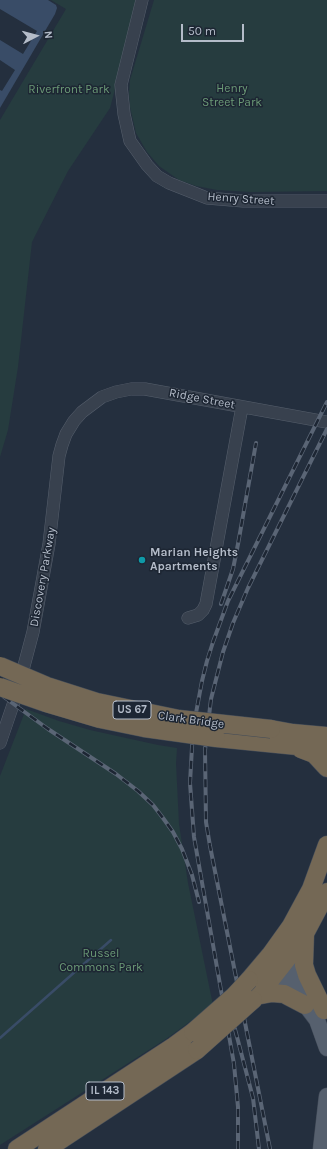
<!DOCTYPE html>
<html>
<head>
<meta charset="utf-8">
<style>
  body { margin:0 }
  #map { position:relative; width:327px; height:1149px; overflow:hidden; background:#242f3e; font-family:Karla,sans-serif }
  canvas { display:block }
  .north { position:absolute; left:16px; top:16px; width:40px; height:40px; -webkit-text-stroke:3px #1d2633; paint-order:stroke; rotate:84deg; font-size:11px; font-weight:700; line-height:16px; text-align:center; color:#b4bcc9 }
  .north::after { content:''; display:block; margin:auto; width:14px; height:18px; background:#b4bcc9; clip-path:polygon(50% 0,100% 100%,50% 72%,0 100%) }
  .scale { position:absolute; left:181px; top:24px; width:63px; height:18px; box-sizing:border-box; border:2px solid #b4bcc9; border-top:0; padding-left:5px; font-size:12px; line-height:14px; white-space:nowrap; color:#b4bcc9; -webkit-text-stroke:3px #1d2633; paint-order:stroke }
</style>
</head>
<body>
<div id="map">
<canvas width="327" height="1149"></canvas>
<div class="north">N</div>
<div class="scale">50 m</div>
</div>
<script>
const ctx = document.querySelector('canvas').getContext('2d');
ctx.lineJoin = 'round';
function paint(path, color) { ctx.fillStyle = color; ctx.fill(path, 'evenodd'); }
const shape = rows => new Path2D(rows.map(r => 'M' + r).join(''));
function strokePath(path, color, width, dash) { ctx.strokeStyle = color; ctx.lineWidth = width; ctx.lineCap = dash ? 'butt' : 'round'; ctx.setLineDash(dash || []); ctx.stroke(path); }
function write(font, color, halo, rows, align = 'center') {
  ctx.font = font + ' Karla,sans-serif'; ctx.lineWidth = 3; ctx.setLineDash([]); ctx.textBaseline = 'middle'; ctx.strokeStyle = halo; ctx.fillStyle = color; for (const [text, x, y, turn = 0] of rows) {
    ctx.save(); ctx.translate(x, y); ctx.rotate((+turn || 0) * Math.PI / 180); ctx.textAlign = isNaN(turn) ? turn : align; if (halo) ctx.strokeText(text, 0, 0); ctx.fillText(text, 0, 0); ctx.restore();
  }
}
paint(shape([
  [51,0,139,0,110,108,68,171,32,242,18,367,8,430,0,457,0,120,66,9],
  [154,0,327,0,327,191,251,192,217,190,196,186,179,180,159,166,147,152,136,133,130,107,129,92,130,80],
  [26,709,59,721,90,730,158,745,177,748,176,763,179,824,188,883,213,1005,166,1039,0,1145,0,776]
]), '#263c3f');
paint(shape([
  [0,0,48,0,56,5,57,8,55,14,0,108]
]), '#394c67');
paint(shape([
  [0,9,37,31,23,54,0,40],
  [0,60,15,70,2,91,0,90]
]), '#242f3e');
strokePath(shape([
  [0,1038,111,940]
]), '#394c67', 2.5);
const minor = shape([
  [142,0,121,85,124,114,130,141,147,165,157,176,169,183,207,198,243,201,327,201],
  [188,618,198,615,203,610,206,604,242,407],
  [0,743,16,696,33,632,49,544,59,456,62,445,66,434,74,421,82,412,102,397,116,392,131,389,145,389,327,422]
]);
const major = shape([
  [274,956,299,976,310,991],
  [267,964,285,981,298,995,317,1020,327,1048],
  [321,1149,327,1096]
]);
const highway = shape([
  [271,729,293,733,327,736],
  [216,738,327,749],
  [301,749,314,754,327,768],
  [305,935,304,965,307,975,324,1010],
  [249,980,271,954,291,926,311,889,327,845],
  [256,996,272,993,284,994,305,1005],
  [253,1000,272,978,301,941,327,892],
  [17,1149,174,1046,193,1032],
  [47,1149,197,1050]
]);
strokePath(minor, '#565f6c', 13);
strokePath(major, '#414a57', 17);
strokePath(highway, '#434c59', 19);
strokePath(minor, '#38414e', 12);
strokePath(major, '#56606e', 16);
strokePath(highway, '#746855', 18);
const rail = shape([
  [221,604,233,569,238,544,256,443],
  [4,697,48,729,116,774,138,791,153,805,163,818,173,832,182,849,192,875,199,902],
  [231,1014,253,1098,259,1149],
  [238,1149,238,1107,234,1064,194,837,190,783,193,729,202,681,207,661,213,642,228,601,327,402],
  [270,1149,210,846,206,822,205,750,211,699,223,652,233,623,248,588,327,429]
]);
strokePath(rail, '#5a6575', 4);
strokePath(rail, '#1d2633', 2.5, [8]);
const highwayBridge = shape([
  [0,666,47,686,97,702,179,719,271,729],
  [0,687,46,703,100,719,144,728,216,738],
  [193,1032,234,996,249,980],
  [197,1050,253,1000]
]);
strokePath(highwayBridge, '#434c59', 19, []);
strokePath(highwayBridge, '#746855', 18);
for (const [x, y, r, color] of [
  [142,560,4,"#0f9aa8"]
]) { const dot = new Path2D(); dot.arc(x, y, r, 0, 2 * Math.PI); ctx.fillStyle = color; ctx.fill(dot); strokePath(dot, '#1d2633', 1.5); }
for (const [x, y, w] of [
  [132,710,38],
  [105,1091,38]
]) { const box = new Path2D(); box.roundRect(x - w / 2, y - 9, w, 18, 3); ctx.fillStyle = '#1d2633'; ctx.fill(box); strokePath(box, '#b4bcc9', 1); }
write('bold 11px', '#b4bcc9', null, [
  ["US 67",132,710],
  ["IL 143",105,1091]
]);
write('12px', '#6b9a76', '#1d2633', [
  ["Henry",232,89],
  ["Street Park",232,103],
  ["Riverfront Park",69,90],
  ["Russel",101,954],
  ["Commons Park",101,968]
]);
write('12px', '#b4bcc9', '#1d2633', [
  ["Henry Street",241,199,4],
  ["Ridge Street",202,399,11],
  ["Discovery Parkway",43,577,-80],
  ["Clark Bridge",191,720,8]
]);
write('bold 12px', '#b4bcc9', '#1d2633', [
  ["Marian Heights",150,553],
  ["Apartments",150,567]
], 'left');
</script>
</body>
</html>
